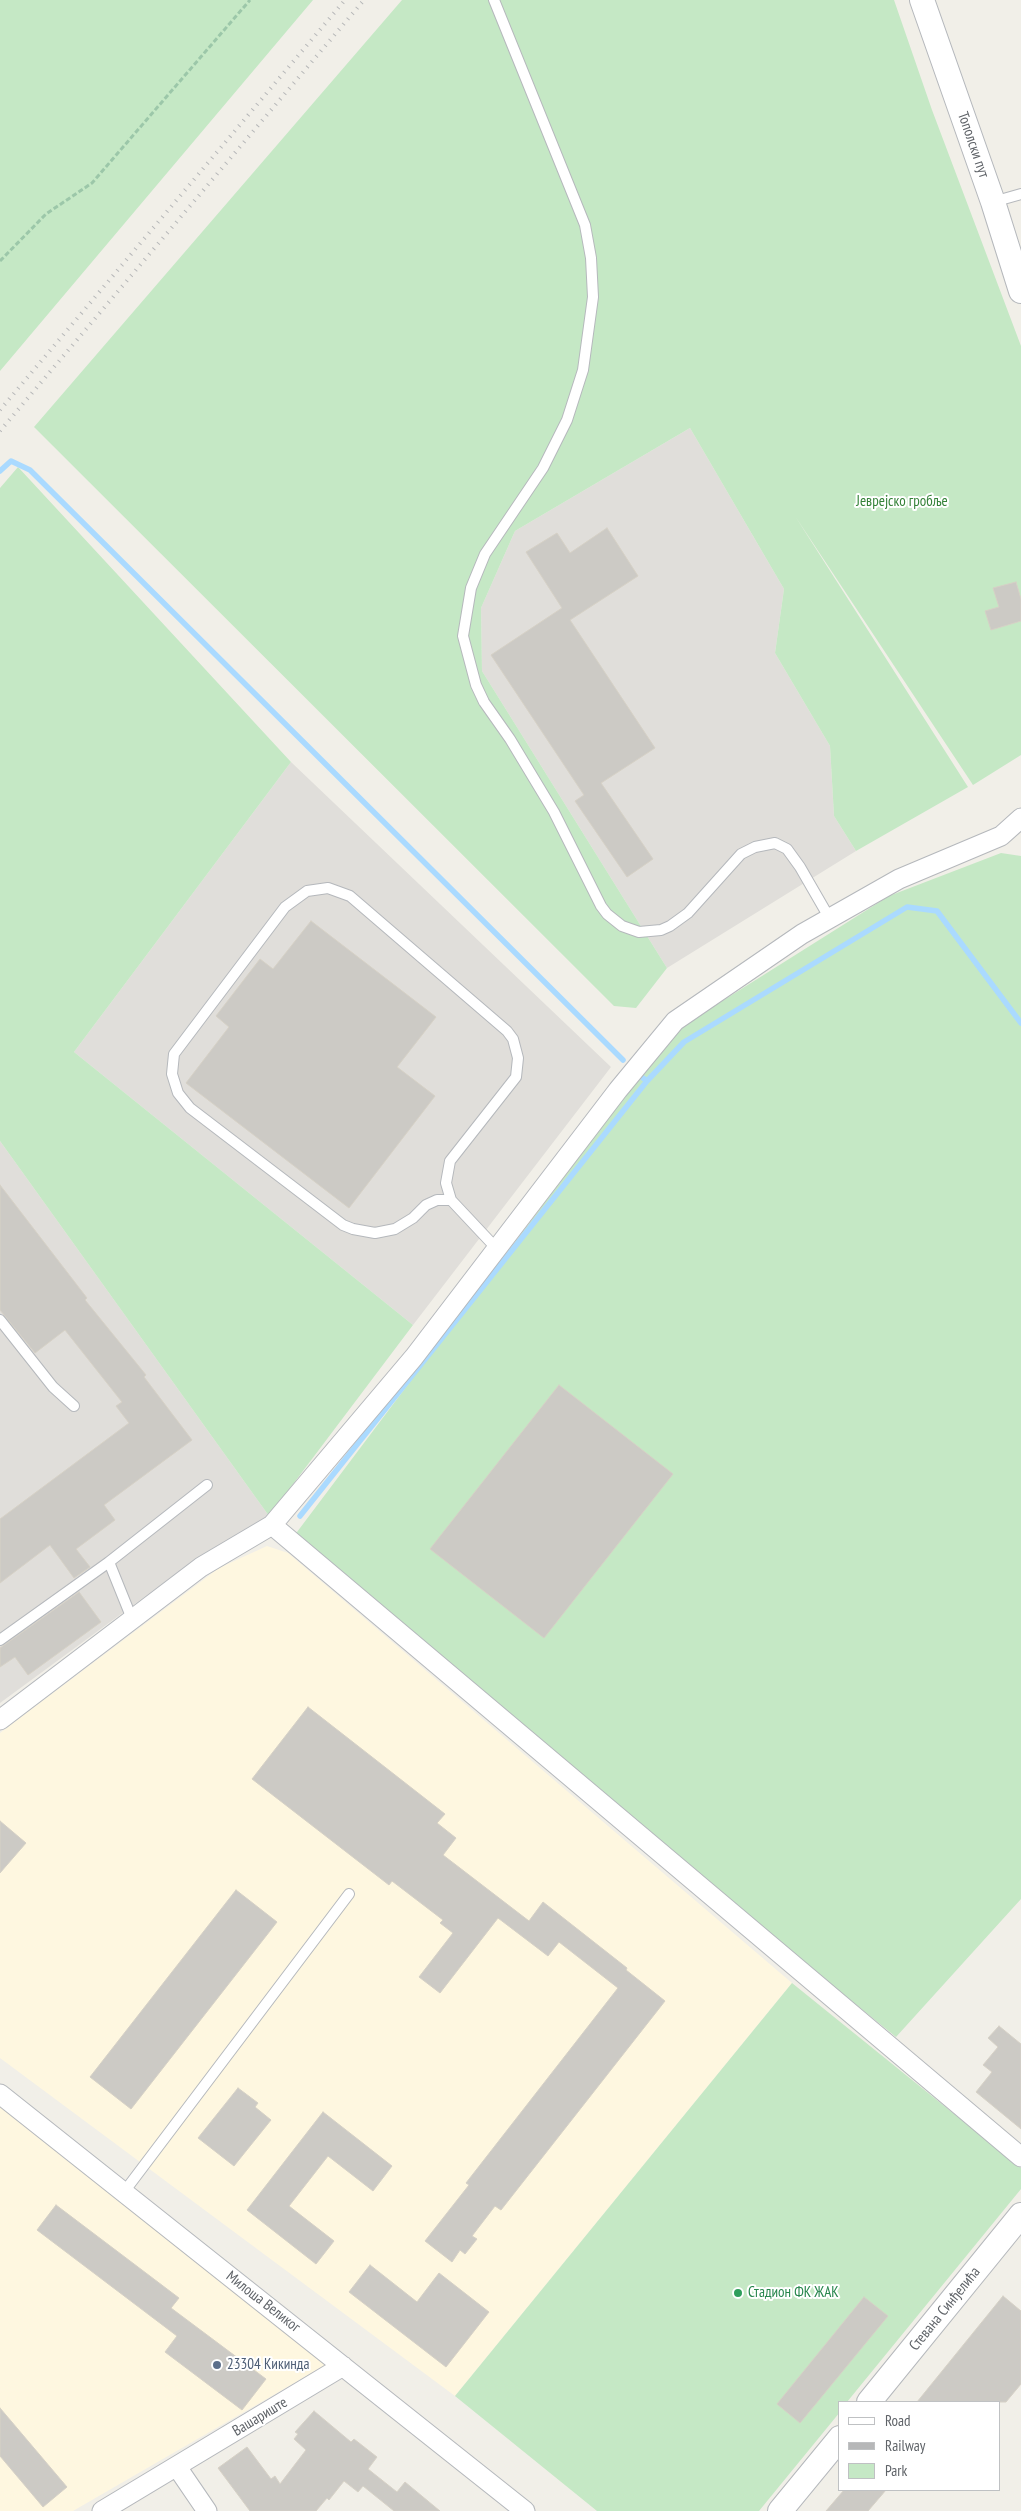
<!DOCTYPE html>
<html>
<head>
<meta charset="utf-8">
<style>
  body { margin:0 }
  #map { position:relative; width:1021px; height:2511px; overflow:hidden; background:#f1efe8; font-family:"PT Sans Narrow",sans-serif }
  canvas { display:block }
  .legend { position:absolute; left:838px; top:2401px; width:162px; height:90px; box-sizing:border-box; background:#fff; border:1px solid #bfc1c3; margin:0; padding:6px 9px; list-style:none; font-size:15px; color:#5f6368 }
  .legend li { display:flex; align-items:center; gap:10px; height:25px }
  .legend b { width:25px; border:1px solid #bfc1c3 }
</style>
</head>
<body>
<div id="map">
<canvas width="1021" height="2511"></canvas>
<ul class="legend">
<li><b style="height:6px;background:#fff"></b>Road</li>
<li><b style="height:6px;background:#b6b7b8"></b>Railway</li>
<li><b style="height:14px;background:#c5e8c5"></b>Park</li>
</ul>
</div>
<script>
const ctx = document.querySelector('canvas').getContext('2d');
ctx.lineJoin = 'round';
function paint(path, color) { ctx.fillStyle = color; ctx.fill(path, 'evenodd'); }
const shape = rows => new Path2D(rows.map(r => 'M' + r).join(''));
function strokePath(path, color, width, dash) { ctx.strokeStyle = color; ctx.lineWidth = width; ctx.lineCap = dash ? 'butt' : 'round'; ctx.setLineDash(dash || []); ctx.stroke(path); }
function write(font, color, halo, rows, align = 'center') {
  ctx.font = font + ' "PT Sans Narrow",sans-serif'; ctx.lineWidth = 4; ctx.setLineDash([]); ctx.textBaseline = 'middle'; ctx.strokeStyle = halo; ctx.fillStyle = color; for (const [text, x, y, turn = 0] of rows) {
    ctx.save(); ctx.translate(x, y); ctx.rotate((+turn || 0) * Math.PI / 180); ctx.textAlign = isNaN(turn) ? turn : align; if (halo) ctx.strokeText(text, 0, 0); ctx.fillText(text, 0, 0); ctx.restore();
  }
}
paint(shape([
  [267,1546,288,1553,792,1983,455,2396,0,2058,0,1733,219,1568],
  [0,2106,327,2364,73,2511,0,2511]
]), '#fef7e0');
paint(shape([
  [690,428,784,589,775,653,830,746,834,816,856,851,667,968,482,671,481,608,515,531],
  [291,762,611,1067,413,1325,74,1052],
  [0,1141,269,1516,185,1567,0,1703]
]), '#e0deda');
paint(shape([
  [0,0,313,0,0,371],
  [402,0,894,0,932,110,1021,346,1021,755,973,785,795,516,968,787,856,851,834,816,830,746,775,653,784,589,690,428,515,531,481,608,482,671,667,968,636,1008,614,1006,34,427],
  [18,467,291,762,74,1052,413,1325,269,1516,0,1141,0,488],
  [1001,853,1021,856,1021,1899,896,2037,288,1544,673,1032,889,896],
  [792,1983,1021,2168,1021,2189,847,2402,840,2402,840,2412,759,2511,597,2511,455,2396]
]), '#c5e8c5');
strokePath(shape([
  [0,471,11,461,30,470,623,1060],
  [643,1078,647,1081,684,1042,907,907,937,911,1021,1023],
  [300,1516,647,1081]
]), '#aadaff', 5.5);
const building = shape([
  [607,528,638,576,570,620,655,748,601,783,653,859,627,877,575,801,584,795,491,655,562,608,526,552,557,533,570,553,607,528],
  [1016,582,1021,599,1021,621,991,630,985,611,999,607,993,588,1016,582],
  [311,921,436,1017,397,1067,435,1096,349,1208,186,1083,229,1027,216,1016,260,959,273,969,311,921],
  [0,1185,87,1298,85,1300,146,1375,144,1377,192,1440,104,1505,115,1520,76,1549,90,1567,74,1578,50,1545,0,1583,0,1519,129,1423,116,1406,122,1402,65,1330,35,1353,0,1310,0,1185],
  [559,1385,673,1474,544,1638,430,1549,559,1385],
  [79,1592,101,1622,28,1675,15,1657,0,1667,0,1648,79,1592],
  [308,1707,445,1814,437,1823,456,1838,443,1855,529,1921,543,1902,627,1968,626,1970,665,2001,501,2210,495,2206,472,2236,477,2239,465,2254,460,2250,452,2262,425,2241,469,2185,466,2183,618,1988,559,1942,548,1956,498,1918,440,1993,419,1977,453,1933,440,1923,443,1920,392,1881,389,1885,252,1779,308,1707],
  [0,1821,26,1843,0,1873,0,1821],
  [236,1890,277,1922,131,2109,90,2077,236,1890],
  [999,2026,1021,2044,1021,2129,976,2092,992,2072,983,2065,998,2047,988,2038,999,2026],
  [238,2088,258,2103,255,2107,271,2120,234,2166,198,2138,238,2088],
  [323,2112,392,2166,373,2191,328,2156,289,2206,334,2241,316,2264,247,2210,323,2112],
  [56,2205,179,2298,171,2308,266,2379,242,2410,165,2352,177,2336,37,2230,56,2205],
  [370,2265,417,2302,439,2273,489,2312,446,2367,349,2292,370,2265],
  [1003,2296,1021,2311,1021,2384,1006,2402,917,2402,1003,2296],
  [864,2297,888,2316,800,2423,777,2404,864,2297],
  [0,2408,67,2487,43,2507,0,2456,0,2408],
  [314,2411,351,2442,354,2439,377,2457,368,2469,397,2492,405,2482,440,2511,394,2511,363,2486,358,2492,344,2481,329,2500,327,2498,316,2511,250,2511,218,2468,247,2447,271,2479,275,2476,280,2484,306,2450,294,2439,298,2434,295,2432,314,2411],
  [844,2490,886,2490,868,2511,826,2511,844,2490]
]);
paint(building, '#cccac5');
strokePath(building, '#d6d1c6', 1);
const service = shape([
  [494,0,585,225,591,258,593,297,583,370,567,420,543,468,485,554,471,588,463,636,476,685,484,702,510,739,554,812,601,906,607,914,622,926,639,932,661,930,670,926,688,913,741,854,755,847,775,843,787,849,800,867,830,919],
  [993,202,1021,194],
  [451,1200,437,1200,426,1205,413,1218,395,1229,375,1233,353,1229,343,1225,190,1108,178,1093,172,1074,174,1054,285,907,307,891,328,888,350,896,507,1031,513,1039,518,1058,516,1077,450,1161,446,1183,451,1200,497,1249],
  [0,1320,53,1387,74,1406],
  [109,1562,132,1619],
  [0,1640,109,1562,207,1485],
  [124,2192,349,1894]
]);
const minor = shape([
  [272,1525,1021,2157],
  [0,1720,201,1567,272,1525,414,1357,618,1090,675,1021,802,934,899,879,1001,836,1021,818],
  [0,2094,525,2511],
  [177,2467,207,2511],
  [102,2511,343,2366]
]);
const tertiary = shape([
  [922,0,993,202,1021,291],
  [869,2402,1021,2215],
  [780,2511,840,2438]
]);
strokePath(service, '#b5b8bc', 12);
strokePath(minor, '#b5b8bc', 21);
strokePath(tertiary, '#b5b8bc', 26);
strokePath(shape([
  [0,261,46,214,92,183,250,0]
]), '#9cc7a9', 3, [5, 2.5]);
strokePath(service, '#fff', 10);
strokePath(minor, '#fff', 19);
strokePath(tertiary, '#fff', 24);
strokePath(shape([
  [0,410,345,0],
  [0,431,364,0]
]), '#b6b7b8', 4, [1, 6]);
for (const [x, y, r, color] of [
  [738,2293,5,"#2e9e5b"],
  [217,2365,5,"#5c6f8a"]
]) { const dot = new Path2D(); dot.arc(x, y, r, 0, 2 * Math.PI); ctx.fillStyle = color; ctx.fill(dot); strokePath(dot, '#fff', 2); }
write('15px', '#5f6368', '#fff', [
  ["Тополски пут",973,145,71],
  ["Милоша Великог",263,2302,38],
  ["Стевана Синђелића",945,2309,-51],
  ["Вашариште",260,2417,-31]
]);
write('15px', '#348238', '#fff', [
  ["Јеврејско гробље",902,502]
]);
write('15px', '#27864d', '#fff', [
  ["Стадион ФК ЖАК",748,2293]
], 'left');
write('15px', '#4e5e75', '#fff', [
  ["23304 Кикинда",227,2365]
], 'left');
</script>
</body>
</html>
